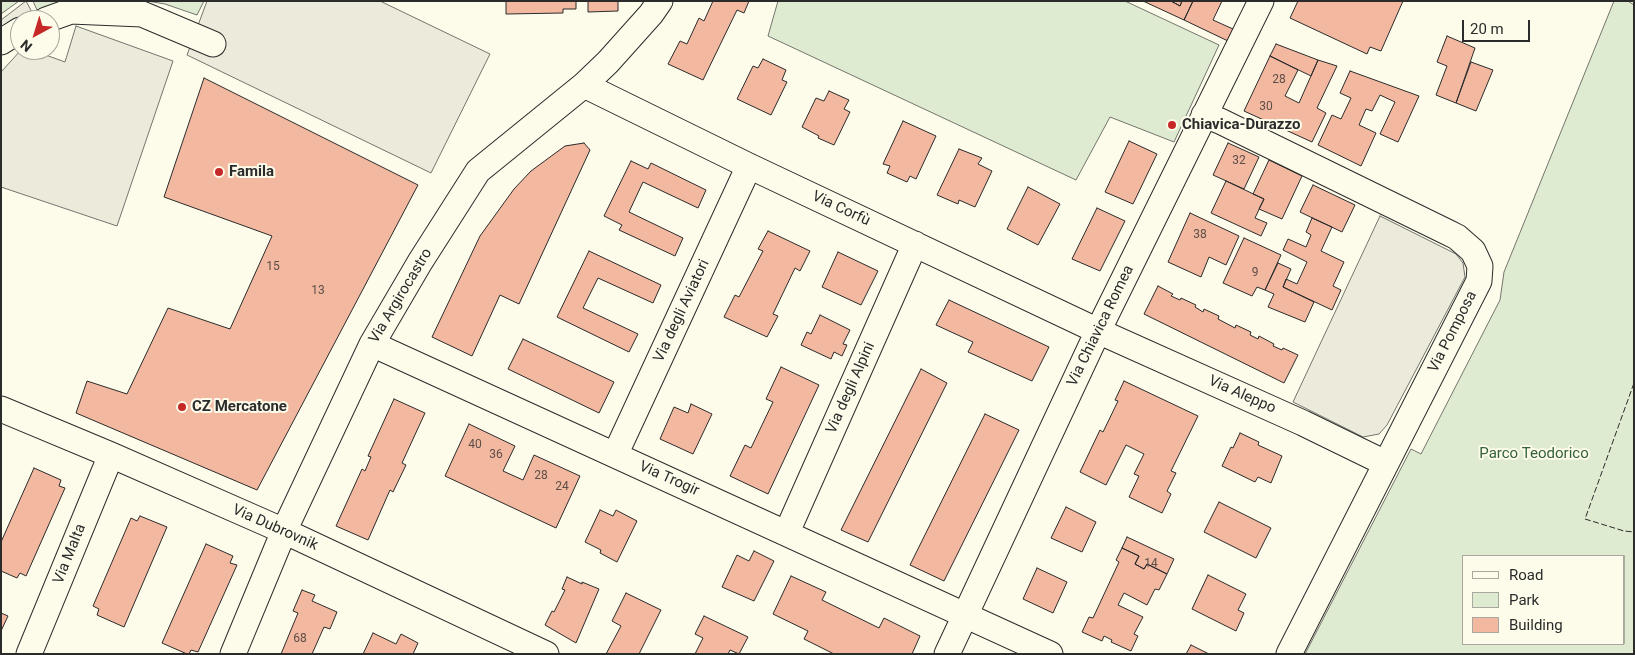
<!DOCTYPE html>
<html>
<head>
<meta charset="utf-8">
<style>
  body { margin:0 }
  #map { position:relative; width:1635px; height:655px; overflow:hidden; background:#fdfbea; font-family:Roboto,sans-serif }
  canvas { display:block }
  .frame { position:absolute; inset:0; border:2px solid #2b2b2b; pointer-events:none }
  .legend { position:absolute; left:1462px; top:555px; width:162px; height:90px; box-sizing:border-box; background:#fdfbea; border:1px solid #a9a89e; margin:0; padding:6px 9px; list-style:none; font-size:15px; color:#2b2b2b }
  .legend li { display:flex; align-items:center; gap:10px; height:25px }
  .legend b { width:25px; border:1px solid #a9a89e }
  .north { position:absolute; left:10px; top:10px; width:50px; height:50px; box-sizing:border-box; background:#fdfbea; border:1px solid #a9a89e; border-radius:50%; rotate:219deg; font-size:14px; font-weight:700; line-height:20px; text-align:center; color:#2b2b2b }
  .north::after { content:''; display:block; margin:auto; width:18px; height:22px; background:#c62828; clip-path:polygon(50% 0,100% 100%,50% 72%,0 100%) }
  .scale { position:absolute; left:1462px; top:20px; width:68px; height:22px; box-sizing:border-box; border:2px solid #2b2b2b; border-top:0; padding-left:6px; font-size:15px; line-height:18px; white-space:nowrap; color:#2b2b2b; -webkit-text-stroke:4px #fdfbea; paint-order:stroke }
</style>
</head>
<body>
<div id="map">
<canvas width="1635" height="655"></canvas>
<div class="frame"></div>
<ul class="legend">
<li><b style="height:6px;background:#fdfbea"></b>Road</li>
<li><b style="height:14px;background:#deebd1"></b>Park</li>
<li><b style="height:14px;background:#f2b8a0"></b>Building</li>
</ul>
<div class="north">N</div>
<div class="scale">20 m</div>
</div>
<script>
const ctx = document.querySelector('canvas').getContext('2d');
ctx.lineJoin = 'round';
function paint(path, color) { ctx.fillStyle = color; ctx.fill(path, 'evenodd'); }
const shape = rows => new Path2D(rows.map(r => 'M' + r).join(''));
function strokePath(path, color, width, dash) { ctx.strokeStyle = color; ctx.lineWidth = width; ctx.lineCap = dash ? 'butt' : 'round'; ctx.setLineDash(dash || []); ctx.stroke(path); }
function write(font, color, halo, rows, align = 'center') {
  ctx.font = font + ' Roboto,sans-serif'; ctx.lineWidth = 4; ctx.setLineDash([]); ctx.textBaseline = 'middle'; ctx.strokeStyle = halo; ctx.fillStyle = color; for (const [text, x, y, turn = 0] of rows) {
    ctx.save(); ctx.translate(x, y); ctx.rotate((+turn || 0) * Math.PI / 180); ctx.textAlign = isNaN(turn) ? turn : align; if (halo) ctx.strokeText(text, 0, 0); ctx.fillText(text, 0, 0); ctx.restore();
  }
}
const green = shape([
  [1,1,19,1,1,14,1,1],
  [33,1,64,1,37,10,33,1],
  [147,1,204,1,197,15,165,4,147,1],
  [778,1,1125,1,1219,45,1174,142,1110,117,1076,180,768,36,778,1],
  [1614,1,1628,1,1634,5,1634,654,1305,654,1411,449,1421,454,1500,300,1504,272,1614,1],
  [1624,556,1624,644,1464,644,1464,556,1624,556]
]);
paint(green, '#deebd1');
strokePath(green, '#74746e', 1);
const parking = shape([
  [26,1,33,14,1,37,1,20,26,1],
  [207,1,380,1,490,54,431,173,187,55,207,1],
  [76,26,173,61,117,226,1,187,1,72,21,50,32,50,65,62,76,26],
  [1380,216,1456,254,1463,263,1465,277,1387,425,1379,434,1363,437,1293,402,1380,216]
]);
paint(parking, '#eceadb');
strokePath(parking, '#74746e', 1);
const building = shape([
  [506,1,576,1,576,9,563,9,563,13,506,14,506,1],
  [588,1,618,1,618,11,588,12,588,1],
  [713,1,749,1,744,13,737,10,703,80,668,64,680,41,687,44,699,18,704,21,713,1],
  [1143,1,1171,1,1180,6,1182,1,1193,1,1184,20,1143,1],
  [1171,1,1182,1,1180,6,1171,1],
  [1193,1,1222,1,1213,20,1233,29,1228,41,1184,20,1193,1],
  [1298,1,1403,1,1381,51,1370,47,1367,54,1290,18,1298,1],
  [1447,36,1475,48,1456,103,1436,95,1447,66,1437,62,1447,36],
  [1276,44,1318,60,1311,76,1270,56,1276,44],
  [1270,56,1298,70,1285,96,1299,103,1318,60,1337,66,1317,108,1326,113,1312,142,1244,111,1270,56],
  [763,59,786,70,782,80,787,82,771,115,737,99,753,66,758,68,763,59],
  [1471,62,1493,70,1476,111,1456,103,1471,62],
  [1350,71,1419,96,1398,142,1380,134,1395,102,1380,95,1372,111,1366,109,1359,125,1376,133,1361,166,1318,145,1332,115,1341,119,1351,98,1340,93,1350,71],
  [204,78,418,185,257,490,76,413,87,381,127,394,168,308,230,329,272,236,164,197,204,78],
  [829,91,849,100,844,109,850,112,834,145,818,138,819,136,802,127,816,98,824,101,829,91],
  [903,121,936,136,916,179,910,176,907,182,887,173,890,166,883,164,903,121],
  [1129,141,1157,154,1133,204,1105,192,1129,141],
  [584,143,590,150,519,304,500,295,472,356,432,337,480,236,514,189,531,171,565,146,584,143],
  [1228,143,1259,157,1244,189,1213,175,1228,143],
  [959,149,982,158,978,164,992,171,975,207,959,200,958,204,937,195,959,149],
  [1269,160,1302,176,1282,219,1259,209,1264,199,1253,194,1269,160],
  [631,161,648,169,651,163,706,190,698,208,643,182,629,212,683,238,675,256,619,230,622,225,604,216,631,161],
  [1226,181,1264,199,1255,218,1267,223,1261,236,1211,213,1226,181],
  [1313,185,1355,205,1342,232,1300,212,1313,185],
  [1028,187,1060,204,1038,245,1007,229,1028,187],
  [1097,208,1125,221,1100,271,1072,259,1097,208],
  [1190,213,1239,236,1226,265,1209,257,1201,277,1168,262,1190,213],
  [1312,218,1332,227,1321,251,1344,262,1333,286,1341,290,1332,310,1283,287,1286,279,1297,284,1307,262,1283,250,1288,239,1306,247,1311,235,1306,232,1312,218],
  [768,231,810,251,800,271,795,268,773,314,778,316,767,337,724,317,735,295,739,297,763,251,758,249,768,231],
  [1244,238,1281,255,1265,290,1257,287,1252,296,1223,283,1244,238],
  [589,251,661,285,653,303,598,278,583,308,638,334,629,352,557,317,589,251],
  [838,252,878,271,861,305,822,287,838,252],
  [1278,263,1291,269,1283,287,1314,302,1305,322,1268,307,1274,294,1265,290,1278,263],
  [1158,286,1173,294,1171,296,1180,300,1181,298,1196,305,1195,307,1203,312,1204,309,1219,316,1218,319,1235,328,1236,325,1251,332,1250,335,1258,339,1259,336,1274,344,1273,346,1282,350,1283,348,1298,355,1284,383,1144,314,1158,286],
  [949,300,1049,347,1032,381,968,352,973,342,936,325,949,300],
  [820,315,850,330,843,344,847,345,842,356,834,352,831,359,801,345,807,332,811,334,820,315],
  [523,339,614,382,599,413,508,369,523,339],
  [781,367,819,385,768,494,730,476,745,445,751,448,773,402,766,399,781,367],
  [921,369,947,383,868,542,841,530,921,369],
  [1124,381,1198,416,1171,471,1176,473,1167,491,1171,494,1162,513,1129,497,1139,476,1134,474,1144,454,1126,445,1106,485,1080,472,1100,430,1103,432,1118,401,1115,400,1124,381],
  [394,399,425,413,402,463,406,465,393,492,390,490,368,540,336,526,362,469,365,471,371,457,368,456,394,399],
  [691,404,712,414,693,454,660,439,674,407,688,413,691,404],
  [985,414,1019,430,944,581,910,565,985,414],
  [469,424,515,446,503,471,523,480,534,455,580,476,556,528,445,476,469,424],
  [1240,433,1259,442,1258,445,1282,456,1271,483,1258,477,1255,482,1222,466,1231,447,1233,448,1240,433],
  [34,468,61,480,59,486,65,488,26,576,20,573,17,578,1,571,1,542,34,468],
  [1219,502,1271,528,1256,558,1204,532,1219,502],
  [1066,507,1096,522,1082,552,1051,538,1066,507],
  [600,510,613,516,616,510,637,521,617,562,600,553,601,550,585,542,600,510],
  [140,516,167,527,124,627,97,615,99,609,93,606,131,518,137,521,140,516],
  [1127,537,1174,559,1167,574,1147,564,1144,569,1135,564,1139,556,1122,548,1127,537],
  [206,544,233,556,230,563,237,565,198,652,191,650,189,654,187,654,162,643,206,544],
  [1122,548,1139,556,1135,564,1144,569,1147,564,1167,574,1159,590,1155,589,1147,605,1124,593,1118,605,1143,617,1134,634,1138,636,1131,651,1111,642,1112,640,1104,636,1102,641,1082,632,1089,617,1093,618,1119,562,1116,560,1122,548],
  [754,551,774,561,754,601,722,587,737,555,749,561,754,551],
  [1037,568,1067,582,1053,613,1023,599,1037,568],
  [1208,575,1246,594,1238,610,1244,613,1236,631,1192,609,1208,575],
  [791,576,826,592,822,600,879,628,884,618,920,636,912,654,834,654,804,639,808,631,773,614,791,576],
  [567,577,582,584,582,582,599,589,576,643,545,625,552,611,554,612,565,590,562,589,567,577],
  [302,590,315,595,312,601,337,612,330,629,324,627,312,654,281,654,298,613,293,611,302,590],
  [626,593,661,610,639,654,606,654,621,626,612,621,626,593],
  [1,613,8,616,1,631,1,613],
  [704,616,748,637,739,654,730,650,728,654,695,654,703,638,695,634,704,616],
  [373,633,396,644,401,634,418,643,413,654,363,654,373,633],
  [1191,645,1209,654,1186,654,1191,645]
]);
paint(building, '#f2b8a0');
strokePath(building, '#2b2b2b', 1);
const minor = shape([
  [46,20,71,11,142,14,213,44],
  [1,42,20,30],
  [584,85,749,166,1098,331,1303,423,1385,463],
  [1204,115,1220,121,1449,233,1457,237,1473,251,1480,266,1479,281,1289,654],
  [372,344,1050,654],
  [1,409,111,455,284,531,546,654],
  [615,455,749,166],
  [787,532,915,244],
  [29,654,111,455],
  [233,654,284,531,372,344,420,262,478,171,584,85,608,62,651,14,660,1],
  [947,654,1098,331,1261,1]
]);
strokePath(minor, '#2b2b2b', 27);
strokePath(minor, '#fdfbea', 25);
strokePath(shape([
  [1634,383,1585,519,1624,531,1634,532]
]), '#2b2b2b', 1, [6, 2.5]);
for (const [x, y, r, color] of [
  [1172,125,5,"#c62828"],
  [219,172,5,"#c62828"],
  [182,407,5,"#c62828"]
]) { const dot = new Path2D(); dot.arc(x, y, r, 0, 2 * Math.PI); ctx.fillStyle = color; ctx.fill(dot); strokePath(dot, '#fdfbea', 2); }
write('12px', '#5d4e48', null, [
  ["28",1279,80],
  ["30",1266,107],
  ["32",1239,161],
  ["38",1200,235],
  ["15",273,267],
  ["9",1255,273],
  ["13",318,291],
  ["40",475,445],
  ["36",496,455],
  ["28",541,476],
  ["24",562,487],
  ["14",1151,564],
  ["68",300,639]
]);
write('bold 15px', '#2b2b2b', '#fdfbea', [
  ["Chiavica-Durazzo",1182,125],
  ["Famila",229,172],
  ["CZ Mercatone",192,407]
], 'left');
write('15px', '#2b2b2b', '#fdfbea', [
  ["Via Corfù",841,209,25],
  ["Via Argirocastro",401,296,-59],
  ["Via degli Aviatori",682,311,-65],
  ["Via Chiavica Romea",1101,326,-64],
  ["Via Pomposa",1453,332,-63],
  ["Via degli Alpini",851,388,-66],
  ["Via Aleppo",1242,395,24],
  ["Via Trogir",669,479,24],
  ["Via Dubrovnik",275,528,24],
  ["Via Malta",70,554,-68]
]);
write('15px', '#34623c', '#fdfbea', [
  ["Parco Teodorico",1534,454]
]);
</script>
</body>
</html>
